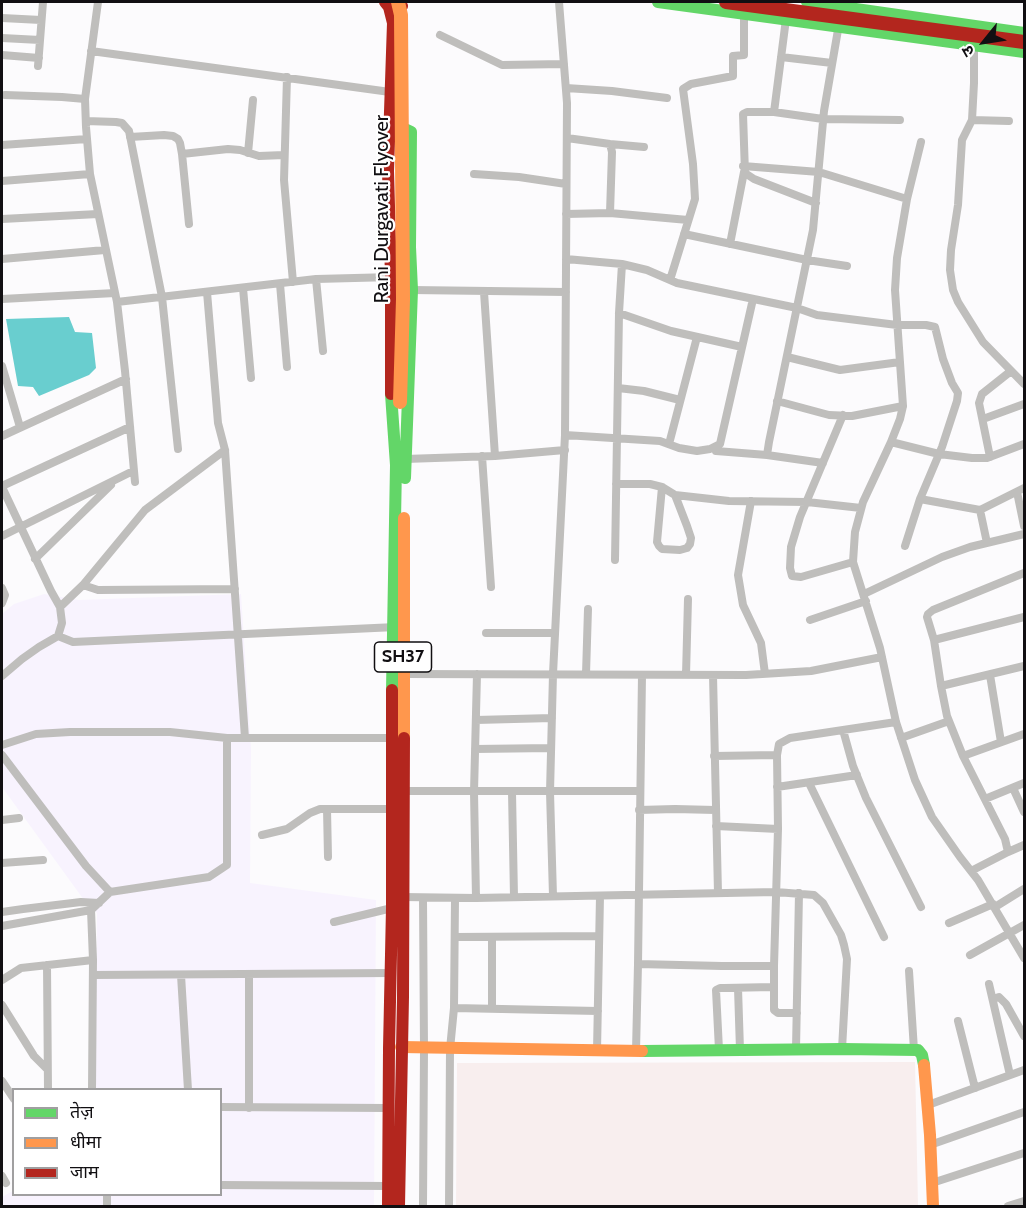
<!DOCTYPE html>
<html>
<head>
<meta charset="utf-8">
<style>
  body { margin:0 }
  #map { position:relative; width:1026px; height:1208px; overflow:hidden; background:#fcfbfd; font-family:Cabin,"Noto Sans Devanagari",sans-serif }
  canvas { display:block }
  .frame { position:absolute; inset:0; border:3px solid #110f12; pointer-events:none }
  .legend { position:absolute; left:12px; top:1088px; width:210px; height:108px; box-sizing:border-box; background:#fff; border:2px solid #a09fa0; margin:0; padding:8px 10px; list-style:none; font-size:18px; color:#110f12 }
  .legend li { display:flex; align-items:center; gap:12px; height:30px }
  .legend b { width:30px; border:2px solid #a09fa0 }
  .north { position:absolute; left:954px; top:12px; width:60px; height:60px; -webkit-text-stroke:4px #fff; paint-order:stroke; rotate:240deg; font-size:16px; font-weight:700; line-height:24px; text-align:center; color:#110f12 }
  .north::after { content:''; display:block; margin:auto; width:21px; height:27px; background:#110f12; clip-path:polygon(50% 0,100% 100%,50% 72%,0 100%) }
</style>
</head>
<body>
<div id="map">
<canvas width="1026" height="1208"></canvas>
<div class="frame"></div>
<ul class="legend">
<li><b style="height:8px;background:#63d668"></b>तेज़</li>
<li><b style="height:8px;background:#ff974d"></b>धीमा</li>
<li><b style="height:8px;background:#b3261e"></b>जाम</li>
</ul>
<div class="north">उ</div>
</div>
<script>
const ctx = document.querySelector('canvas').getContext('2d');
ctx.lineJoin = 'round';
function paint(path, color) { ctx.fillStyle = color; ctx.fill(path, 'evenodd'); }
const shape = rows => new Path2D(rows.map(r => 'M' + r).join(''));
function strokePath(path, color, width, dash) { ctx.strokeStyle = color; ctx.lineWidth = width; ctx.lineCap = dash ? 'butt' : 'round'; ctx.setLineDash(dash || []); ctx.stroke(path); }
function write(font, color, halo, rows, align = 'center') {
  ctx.font = font + ' Cabin,sans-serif'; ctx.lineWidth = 4.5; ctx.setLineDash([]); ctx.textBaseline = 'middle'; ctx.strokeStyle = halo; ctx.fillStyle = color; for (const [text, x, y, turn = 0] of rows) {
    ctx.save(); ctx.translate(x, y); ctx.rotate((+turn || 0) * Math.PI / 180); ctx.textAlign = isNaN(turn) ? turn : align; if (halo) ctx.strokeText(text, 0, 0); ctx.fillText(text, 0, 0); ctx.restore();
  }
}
paint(shape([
  [915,1062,918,1206,456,1206,457,1063]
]), '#f8eeee');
paint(shape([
  [44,594,79,600,241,594,251,749,250,883,376,900,374,1206,2,1206,2,1197,13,1191,14,1194,220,1194,220,1090,95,1089,97,913,84,900,2,787,2,614,14,604]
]), '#f8f3fe');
paint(shape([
  [69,317,75,332,92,333,96,368,89,375,39,396,33,387,18,386,6,319]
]), '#69cecf');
strokePath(shape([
  [98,2,85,99,86,127,90,174,117,302,125,371,135,482],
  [2,18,41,20],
  [440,35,502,65,564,64],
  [2,38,40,40],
  [974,45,974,83,972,120,962,140,958,205,951,250,950,270,953,290,958,302,983,342,1024,384],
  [91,51,390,92],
  [2,55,39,58],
  [781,57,832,63],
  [38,66,43,2],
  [287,77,284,180,293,282],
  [566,88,612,91,667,98],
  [5,95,62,97,85,99],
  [774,112,786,19],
  [972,120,1009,121],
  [86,121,116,122,122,123,129,131,162,297,178,449],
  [130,137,164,135,173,136,178,139,180,143,182,154,189,224],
  [567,138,610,144,644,147],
  [921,142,907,199,897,258,895,290,903,406,900,419,891,442,863,502,855,532,853,562,880,648,896,722,915,780,932,817,960,857,978,880,1024,958],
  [2,145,87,139],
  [248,153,253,100],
  [182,154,228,149,240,150,259,156,284,155],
  [743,166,819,172,907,199],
  [474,174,519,177,566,184],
  [2,181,90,174],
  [816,203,754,179,745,173,743,114,747,112,774,112,823,119,900,120],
  [610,213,612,152,610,144],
  [566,214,610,213,688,220],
  [2,219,98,214],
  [684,234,807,260,847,266],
  [730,244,744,172],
  [2,259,105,250],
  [566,259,622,264,647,270,677,283,797,308,817,315,897,325,926,325,935,327,943,359,952,383,958,393,957,401,942,447,920,499,905,546],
  [316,279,323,351],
  [670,280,695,199,693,164,683,89,691,84,733,76,733,56,744,55,744,13],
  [280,284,287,367],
  [243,288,251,378],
  [412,290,566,292],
  [207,292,218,423,225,450,245,738],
  [484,292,495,456],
  [2,299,115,293],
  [117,302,316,279,393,277],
  [619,313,671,331,742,347],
  [787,357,840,370,900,362],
  [2,366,20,427],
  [618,388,644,391,680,400],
  [777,401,829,415,852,416,903,406],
  [843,415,800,517,791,547,790,568,792,576,801,577,853,562],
  [983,419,1024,404],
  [565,435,660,441,679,448,697,451,710,449,720,444,753,299],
  [2,436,126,379],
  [891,442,939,454,972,458,987,458,1024,444],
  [669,444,697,337],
  [716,451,767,455,823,463],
  [767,455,769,442,813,230,824,111,839,24],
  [482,456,491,587],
  [990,457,979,403,982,394,1011,371],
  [405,459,495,456,565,450],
  [616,484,650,484,662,487,675,495,729,501,807,502,861,508],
  [2,486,130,427],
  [2,487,51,591,60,607,62,623,58,636,39,647,22,659,2,676],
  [662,487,657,542,659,546,662,549,680,550,687,548,690,544,691,538,687,526,675,495],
  [1017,492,1024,526],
  [920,499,980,510,1024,488],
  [751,501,738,575,743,605,761,643,765,674],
  [980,510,987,543],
  [2,536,133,471],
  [35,559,111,485],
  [615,560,619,313,622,264],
  [83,585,98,590,235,589],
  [2,588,5,595,2,603],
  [864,594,942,557,970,547,1024,534],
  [60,607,83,585,145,510,225,450],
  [810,620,866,601],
  [486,633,555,633],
  [58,636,73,642,396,627],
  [934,640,1024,617],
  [404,674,746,675,811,671,882,657],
  [586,674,588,609],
  [686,675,688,599],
  [713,675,718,893],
  [990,675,1001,742],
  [941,686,1024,666],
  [476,720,552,718],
  [843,730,853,766,866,798,921,907],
  [901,738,949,721],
  [2,745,36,734,70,732,170,732,227,738],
  [475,749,551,748],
  [2,755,86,866,110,892],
  [777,755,779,744,790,738,896,722],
  [963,756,1024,734],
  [809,783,884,937],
  [777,787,857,775],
  [1013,788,1024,812],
  [404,791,640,791],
  [512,792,514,897],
  [985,799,1024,783],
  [327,809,328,857],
  [639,810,675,809,715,810],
  [2,820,19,818],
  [716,826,778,829],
  [262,835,287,829,310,813,320,809,391,809],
  [1008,852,1005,839,963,756,947,716,941,686,934,640,927,617,928,614,933,610,1024,573],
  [2,863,43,860],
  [971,871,1008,852,1024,845],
  [553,896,550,792,553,674,565,435,567,103,559,2],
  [403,897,476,898,776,892,814,895,823,903,841,935,844,945,847,959,842,1049],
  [476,898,474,792,477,674],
  [995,907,1024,889],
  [91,910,93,960,92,1090],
  [2,912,23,909,81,902,99,903],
  [334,922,392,908],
  [949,923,993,904],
  [2,926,91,910,110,892,209,877,227,865,227,738,394,738],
  [455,937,599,936],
  [492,938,492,1008],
  [970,955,1024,925],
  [638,964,722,966,774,966,778,829,777,755,714,756],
  [47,965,48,1090],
  [774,966,774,1010,778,1013,797,1013],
  [909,971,914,1050],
  [93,975,391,973],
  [181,975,188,1090],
  [2,980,21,968,93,960],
  [989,984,1010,1075],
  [738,988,740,1050],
  [993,999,999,997,1006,1004,1024,1036],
  [2,1005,34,1056,47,1069],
  [454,1008,598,1011],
  [958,1021,975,1088],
  [796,1049,799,893],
  [719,1050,716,990,720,988,724,988,773,987],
  [597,1051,600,896],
  [636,1051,638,964,642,675],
  [2,1081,14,1099],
  [928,1105,1024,1070],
  [220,1107,388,1108],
  [249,1108,249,974],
  [930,1145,1024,1112],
  [2,1176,6,1183],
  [932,1183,1024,1153],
  [220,1185,388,1186],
  [107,1194,107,1206],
  [423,1206,424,1049,423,898],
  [449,1206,450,1049,454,1008,455,899],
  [1008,1206,1024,1201]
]), '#bfbebc', 8);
strokePath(shape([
  [658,2,1024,52],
  [807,2,1024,33],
  [394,124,411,132,410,247,412,290,405,478],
  [391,394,396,465,392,690],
  [642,1051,842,1049,918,1050,922,1055,924,1065]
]), '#63d668', 12);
strokePath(shape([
  [404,738,404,518],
  [401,1047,642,1051],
  [924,1065,930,1135,933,1206]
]), '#ff974d', 12);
strokePath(shape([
  [385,2,389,7,393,23],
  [391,394,391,277,388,171,393,23,402,6],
  [388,1206,389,1048,392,908,392,690],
  [399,1206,403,997,404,738]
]), '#b3261e', 12);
strokePath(shape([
  [398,2,401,15,403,299,400,402]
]), '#ff974d', 14);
strokePath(shape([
  [726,2,1024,42]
]), '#b3261e', 14);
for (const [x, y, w] of [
  [403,657,57]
]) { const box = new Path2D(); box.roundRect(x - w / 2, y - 15, w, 30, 4.5); ctx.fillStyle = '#fff'; ctx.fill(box); strokePath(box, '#110f12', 1.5); }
write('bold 18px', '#110f12', null, [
  ["SH37",403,657]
]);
write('20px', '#110f12', '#fff', [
  ["Rani Durgavati Flyover",382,209,-90]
]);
</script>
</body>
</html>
